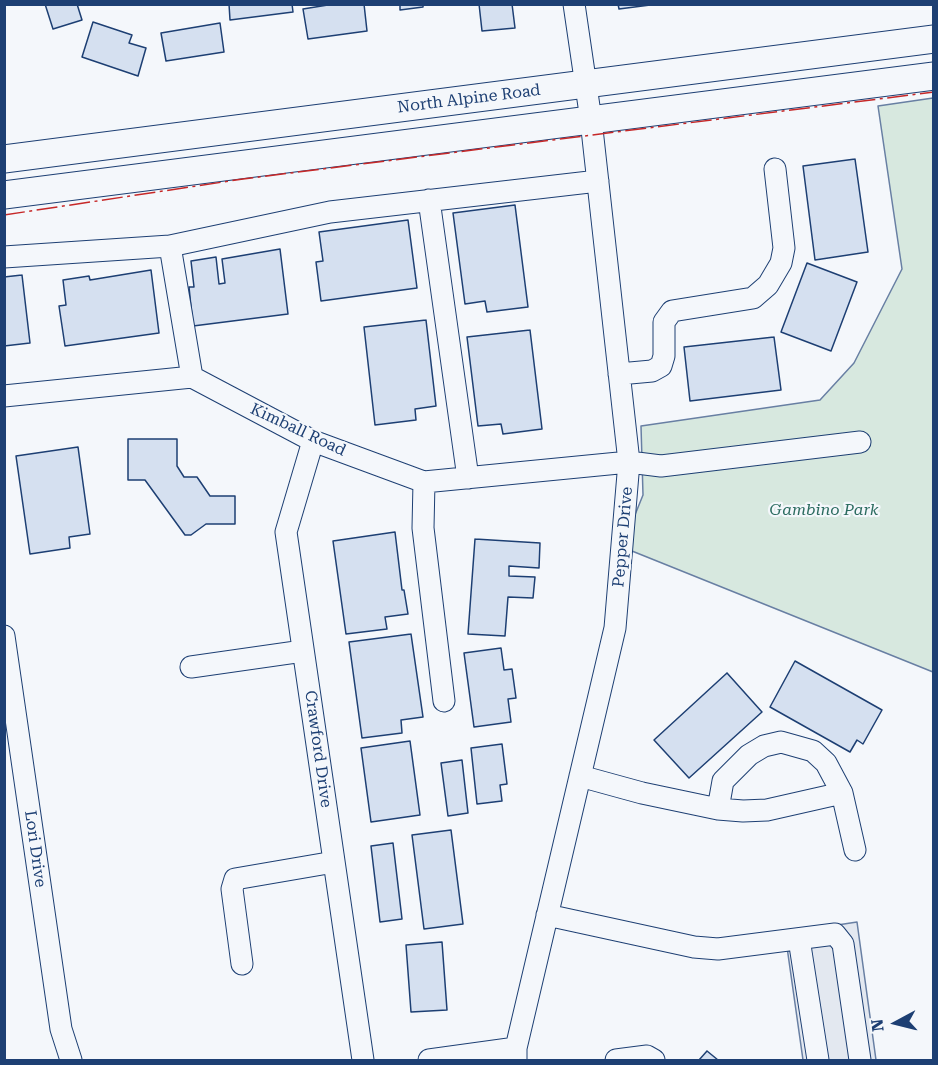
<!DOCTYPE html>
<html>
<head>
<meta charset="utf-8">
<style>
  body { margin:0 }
  #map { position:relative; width:938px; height:1065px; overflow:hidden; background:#f4f7fb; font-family:"Roboto Serif",serif }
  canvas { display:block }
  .frame { position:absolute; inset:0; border:6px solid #1d3f73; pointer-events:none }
  .north { position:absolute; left:866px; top:993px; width:60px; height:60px; -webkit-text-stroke:4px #f4f7fb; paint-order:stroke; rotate:263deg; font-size:16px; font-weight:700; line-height:24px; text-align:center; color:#1d3f73 }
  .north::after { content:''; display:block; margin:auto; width:21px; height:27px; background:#1d3f73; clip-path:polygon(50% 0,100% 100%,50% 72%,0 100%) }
</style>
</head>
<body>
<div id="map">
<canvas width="938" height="1065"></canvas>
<div class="frame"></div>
<div class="north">N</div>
</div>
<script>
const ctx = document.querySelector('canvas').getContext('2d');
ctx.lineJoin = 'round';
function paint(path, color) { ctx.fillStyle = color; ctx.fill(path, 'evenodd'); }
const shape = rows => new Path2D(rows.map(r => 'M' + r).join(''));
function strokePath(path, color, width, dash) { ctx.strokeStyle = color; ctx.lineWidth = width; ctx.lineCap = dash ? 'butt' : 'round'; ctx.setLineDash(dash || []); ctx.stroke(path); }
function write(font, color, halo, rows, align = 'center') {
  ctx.font = font + ' "Roboto Serif",serif'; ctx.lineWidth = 4.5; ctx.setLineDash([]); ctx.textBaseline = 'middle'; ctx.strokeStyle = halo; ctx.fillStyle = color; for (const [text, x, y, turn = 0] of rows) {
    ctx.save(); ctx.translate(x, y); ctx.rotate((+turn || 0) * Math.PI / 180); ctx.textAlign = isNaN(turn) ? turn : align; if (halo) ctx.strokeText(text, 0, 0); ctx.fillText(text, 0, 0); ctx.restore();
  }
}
const green = shape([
  [933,98,933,672,622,547,643,495,641,426,820,400,854,363,902,269,878,106,933,98]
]);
paint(green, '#d7e8df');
strokePath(green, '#687fa3', 1.5);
const parking = shape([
  [857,922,876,1060,803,1060,785,933,857,922]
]);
paint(parking, '#e3e8f0');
strokePath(parking, '#687fa3', 1.5);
const building = shape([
  [45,4,77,4,82,20,53,29,45,4],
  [229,4,292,4,293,12,230,20,229,4],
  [334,4,364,4,367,31,308,39,303,9,334,4],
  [400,4,423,4,423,7,400,10,400,4],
  [479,4,512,4,515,28,482,31,479,4],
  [618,4,658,4,619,9,618,4],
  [93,22,132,35,129,43,146,48,138,76,82,57,93,22],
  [220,23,224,52,166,61,161,33,220,23],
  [855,159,868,252,815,260,803,166,855,159],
  [515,205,528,307,487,312,485,301,465,304,453,213,515,205],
  [408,220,417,288,321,301,316,262,323,261,319,232,408,220],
  [280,249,288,314,193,326,189,287,194,287,191,261,216,257,219,284,225,283,222,259,280,249],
  [807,263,857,282,831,351,781,332,807,263],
  [151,270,159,333,65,346,59,306,66,305,63,280,89,276,90,280,151,270],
  [22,275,30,343,4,346,4,277,22,275],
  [426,320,436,406,415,409,416,420,375,425,364,327,426,320],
  [530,330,542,429,503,434,501,424,478,426,467,337,530,330],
  [774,337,781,390,690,401,684,347,774,337],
  [128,439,177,439,177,466,184,477,197,477,210,496,235,496,235,524,206,524,191,535,185,535,145,480,128,480,128,439],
  [78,447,90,534,69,537,70,548,30,554,16,456,78,447],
  [395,532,402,590,404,590,408,614,385,617,387,629,346,634,333,541,395,532],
  [475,539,540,543,539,568,509,566,509,576,535,577,533,598,508,597,505,636,468,634,475,539],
  [411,634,423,717,401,720,402,733,362,738,349,642,411,634],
  [501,648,504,670,512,669,516,698,508,699,511,722,474,727,464,653,501,648],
  [795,661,882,710,863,744,857,740,850,752,770,707,795,661],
  [727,673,762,712,689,778,654,740,727,673],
  [410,741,420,815,371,822,361,748,410,741],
  [502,744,507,784,500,785,502,801,477,804,471,748,502,744],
  [462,760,468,813,448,816,441,763,462,760],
  [451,830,463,924,424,929,412,835,451,830],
  [393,843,402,919,380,922,371,846,393,843],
  [442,942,447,1010,411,1012,406,945,442,942],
  [707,1051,718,1060,699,1060,707,1051]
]);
paint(building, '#d5e0f0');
strokePath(building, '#1d3f73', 1.5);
const minor = shape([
  [429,200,468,478],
  [4,257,170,246],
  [619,374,652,371,661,366,664,356,664,322,672,311,753,298,768,285,781,263,784,248,775,169],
  [192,377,170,246,330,212,598,181],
  [4,396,192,377,313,441,424,482,629,462,661,466,860,442],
  [313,441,286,532,363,1060],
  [424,482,423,528,444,701],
  [4,636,61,1029,71,1060],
  [191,667,303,651],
  [580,776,642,793,718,809,743,811,767,810,842,793,826,763,813,751,781,742,764,746,749,755,723,781,718,809],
  [842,793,855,850],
  [547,915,694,947,718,949,835,934,843,944,860,1060],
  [799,939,818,1060],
  [242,964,232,889,235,879,334,862],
  [429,1060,516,1048],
  [516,1060,516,1048,615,628,629,462,591,120,574,4],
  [616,1060,647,1056,654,1060]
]);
const major = shape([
  [4,159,934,39],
  [4,195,934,76]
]);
strokePath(minor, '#1d3f73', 23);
strokePath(major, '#1d3f73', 29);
strokePath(minor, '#f4f7fb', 21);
strokePath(major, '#f4f7fb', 27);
strokePath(shape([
  [4,215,243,179,934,92]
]), '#c62828', 1.5, [21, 4.5, 3, 4.5]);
write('16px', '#1d3f73', '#f4f7fb', [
  ["North Alpine Road",469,99,-7],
  ["Kimball Road",298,430,25],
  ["Pepper Drive",623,537,-85],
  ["Crawford Drive",318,749,82],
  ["Lori Drive",35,849,82]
]);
write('italic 16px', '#2c6c60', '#f4f7fb', [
  ["Gambino Park",824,510]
]);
</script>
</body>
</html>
